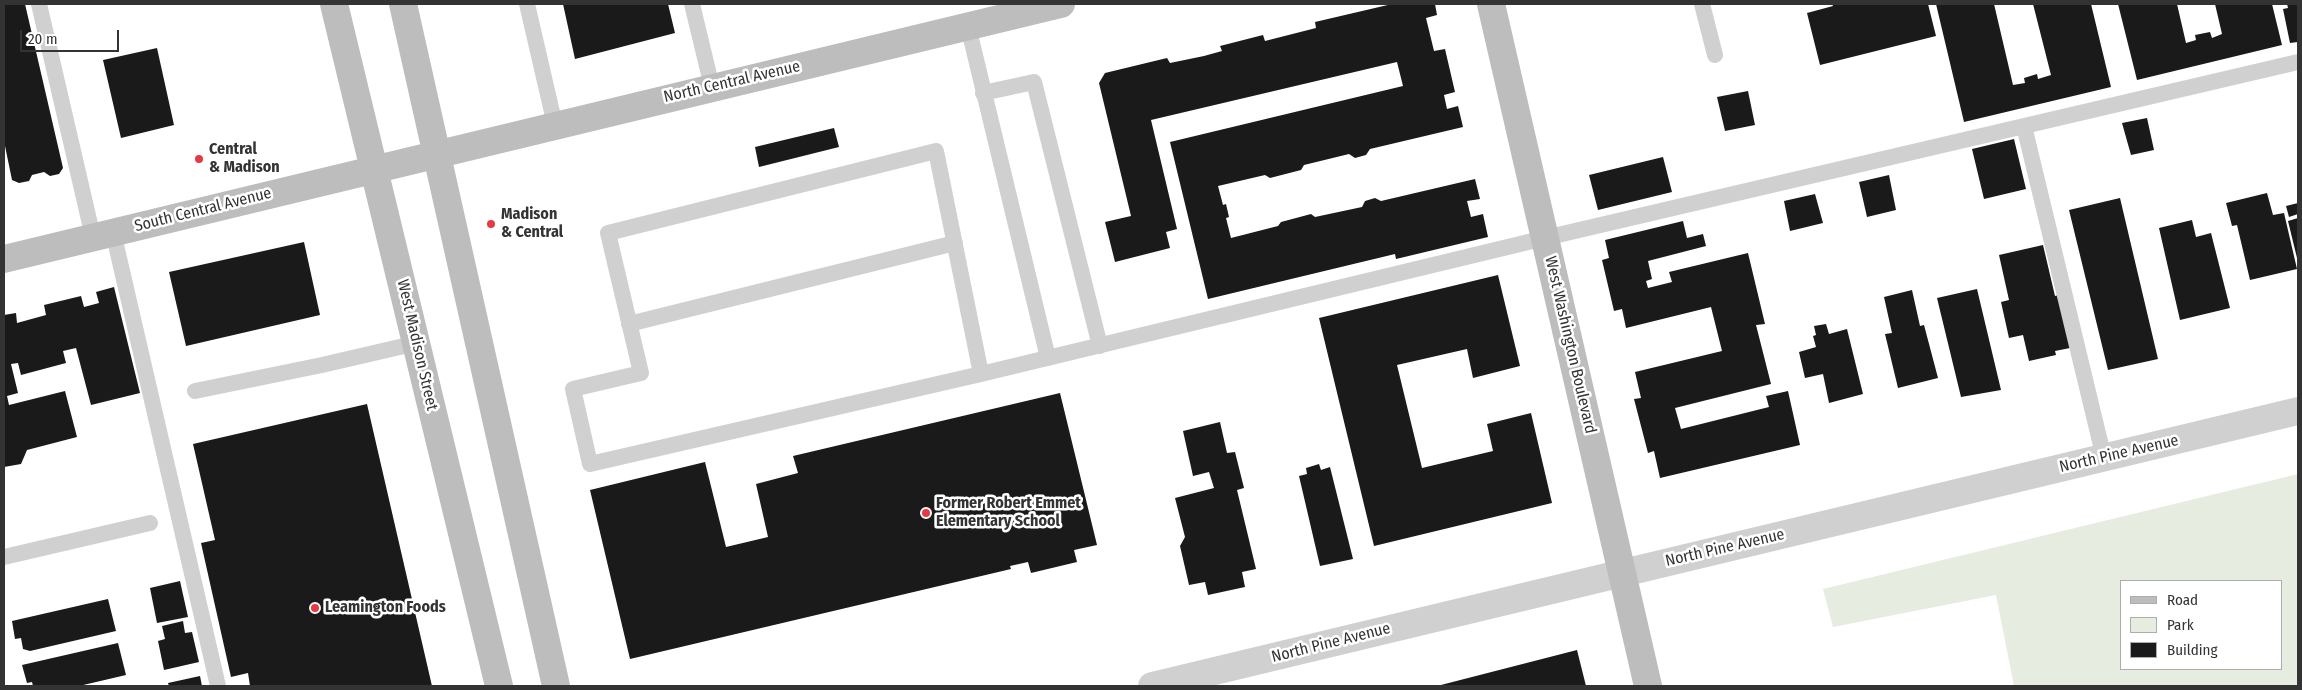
<!DOCTYPE html>
<html>
<head>
<meta charset="utf-8">
<style>
  body { margin:0 }
  #map { position:relative; width:2302px; height:690px; overflow:hidden; background:#fff; font-family:"Fira Sans Condensed",sans-serif }
  canvas { display:block }
  .frame { position:absolute; inset:0; border:5px solid #333; pointer-events:none }
  .legend { position:absolute; left:2120px; top:580px; width:162px; height:90px; box-sizing:border-box; background:#fff; border:1px solid #adadad; margin:0; padding:6px 9px; list-style:none; font-size:15px; color:#333 }
  .legend li { display:flex; align-items:center; gap:10px; height:25px }
  .legend b { width:25px; border:1px solid #adadad }
  .scale { position:absolute; left:20px; top:30px; width:99px; height:22px; box-sizing:border-box; border:2px solid #333; border-top:0; padding-left:6px; font-size:15px; line-height:18px; white-space:nowrap; color:#333; -webkit-text-stroke:4px #fff; paint-order:stroke }
</style>
</head>
<body>
<div id="map">
<canvas width="2302" height="690"></canvas>
<div class="frame"></div>
<ul class="legend">
<li><b style="height:6px;background:#bdbdbd"></b>Road</li>
<li><b style="height:14px;background:#e6ecdf"></b>Park</li>
<li><b style="height:14px;background:#1a1a1a"></b>Building</li>
</ul>
<div class="scale">20 m</div>
</div>
<script>
const ctx = document.querySelector('canvas').getContext('2d');
ctx.lineJoin = 'round';
function paint(path, color) { ctx.fillStyle = color; ctx.fill(path, 'evenodd'); }
const shape = rows => new Path2D(rows.map(r => 'M' + r).join(''));
function strokePath(path, color, width, dash) { ctx.strokeStyle = color; ctx.lineWidth = width; ctx.lineCap = dash ? 'butt' : 'round'; ctx.setLineDash(dash || []); ctx.stroke(path); }
function write(font, color, halo, rows, align = 'center') {
  ctx.font = font + ' "Fira Sans Condensed",sans-serif'; ctx.lineWidth = 5; ctx.setLineDash([]); ctx.textBaseline = 'middle'; ctx.strokeStyle = halo; ctx.fillStyle = color; for (const [text, x, y, turn = 0] of rows) {
    ctx.save(); ctx.translate(x, y); ctx.rotate((+turn || 0) * Math.PI / 180); ctx.textAlign = isNaN(turn) ? turn : align; if (halo) ctx.strokeText(text, 0, 0); ctx.fillText(text, 0, 0); ctx.restore();
  }
}
paint(shape([
  [2298,474,2298,686,2014,686,1996,595,1833,627,1823,589],
  [2121,581,2281,581,2281,669,2121,669]
]), '#e6ecdf');
paint(shape([
  [4,4,25,4,63,168,59,174,50,176,44,172,32,175,29,181,19,183,12,180,4,141],
  [563,4,668,4,675,33,575,59],
  [1392,4,1435,4,1437,15,1426,18,1434,51,1445,49,1455,92,1444,95,1447,109,1458,106,1463,127,1370,149,1366,155,1355,158,1349,154,1304,165,1301,170,1270,178,1265,175,1218,186,1223,205,1226,204,1229,217,1226,218,1231,238,1278,226,1281,222,1311,214,1315,217,1362,207,1365,201,1375,198,1381,201,1475,179,1480,199,1467,201,1471,217,1483,214,1488,237,1396,259,1395,254,1208,299,1170,142,1403,86,1397,62,1151,120,1177,229,1166,232,1170,248,1115,262,1105,222,1131,216,1099,83,1105,73,1167,58,1170,63,1204,56,1222,51,1220,46,1263,35,1265,41,1316,28,1315,22],
  [1832,4,1928,4,1936,36,1820,65,1807,13,1833,6],
  [1936,4,1994,4,2013,85,2025,83,2024,78,2037,74,2038,79,2051,75,2033,4,2091,4,2111,87,1964,122],
  [2118,4,2177,4,2186,43,2196,40,2195,35,2210,32,2212,38,2222,34,2215,4,2272,4,2282,45,2137,80],
  [2287,4,2298,4,2298,42,2290,43,2283,9,2288,8],
  [157,48,174,125,121,138,103,60],
  [1748,91,1755,125,1725,131,1717,97],
  [2147,118,2154,150,2131,155,2122,123],
  [834,128,839,147,759,167,755,147],
  [2014,139,2026,189,1984,199,1972,149],
  [1663,157,1672,192,1598,210,1589,175],
  [1889,175,1896,210,1867,217,1859,182],
  [2267,193,2273,215,2284,213,2297,269,2250,280,2237,225,2232,226,2226,203],
  [1815,194,1823,223,1790,231,1784,201],
  [2120,198,2158,359,2108,370,2069,210],
  [2298,203,2298,214,2289,217,2286,206],
  [2298,218,2298,262,2288,221],
  [2192,220,2196,237,2211,233,2230,308,2180,320,2159,228],
  [1683,221,1687,238,1703,234,1706,246,1648,261,1652,279,1646,281,1648,288,1672,282,1669,272,1748,253,1765,324,1756,325,1771,384,1675,408,1681,429,1769,407,1766,396,1788,391,1800,445,1660,478,1654,451,1648,453,1634,399,1641,398,1635,372,1722,351,1711,307,1626,328,1622,309,1614,311,1602,260,1609,258,1605,240],
  [304,242,320,315,186,346,169,272],
  [2043,245,2055,296,2062,294,2075,347,2055,351,2056,355,2029,361,2023,335,2009,338,2001,302,2009,300,1999,255],
  [1498,275,1520,366,1473,378,1467,349,1397,365,1422,468,1493,451,1487,424,1531,413,1552,503,1374,546,1319,318],
  [114,287,140,393,91,405,76,348,63,351,66,363,21,375,18,363,11,364,18,393,7,396,9,405,65,391,77,437,27,450,21,464,4,467,4,315,16,313,17,323,46,315,44,305,81,296,84,307,99,303,96,292],
  [1977,289,2001,390,1961,397,1937,298],
  [1912,290,1920,326,1924,325,1938,378,1898,388,1885,334,1892,333,1884,297],
  [1826,324,1829,334,1847,329,1863,394,1829,403,1823,374,1805,378,1799,352,1816,347,1813,336,1816,335,1814,326],
  [1060,393,1097,545,1074,550,1077,562,1031,573,1028,562,1010,566,1011,569,630,659,590,490,705,462,726,547,768,537,756,484,798,473,793,456],
  [367,404,432,686,250,686,248,673,231,677,201,543,215,540,193,444],
  [1220,422,1227,453,1235,452,1244,488,1237,490,1256,569,1242,572,1245,587,1208,595,1205,582,1189,585,1180,546,1185,537,1175,498,1214,488,1209,472,1193,476,1183,431],
  [1319,464,1321,470,1330,467,1353,559,1320,566,1299,476,1307,474,1306,468],
  [180,581,188,617,157,623,150,588],
  [108,599,116,631,30,651,23,649,21,638,15,639,12,621],
  [183,621,185,633,192,632,199,662,164,670,158,641,165,639,162,626],
  [118,643,126,675,79,686,33,686,32,682,27,683,22,665],
  [1577,650,1586,686,1437,686],
  [200,676,202,686,169,686,168,683]
]), '#1a1a1a');
strokePath(shape([
  [39,4,93,237],
  [527,4,555,125],
  [692,4,712,87],
  [1702,4,1715,55],
  [968,26,1048,358],
  [983,93,1034,82,1100,346],
  [2024,126,2104,458],
  [113,232,218,686],
  [629,324,955,243],
  [981,374,936,151,608,233,641,373,573,389,590,464,981,374,1545,238,2298,62],
  [195,391,322,365,417,343],
  [4,557,150,523]
]), '#d0d0d0', 16);
strokePath(shape([
  [1152,686,2298,411]
]), '#d0d0d0', 28);
strokePath(shape([
  [334,4,499,686],
  [403,4,556,686],
  [1491,4,1648,686],
  [4,259,1061,4]
]), '#bdbdbd', 28);
for (const [x, y, r, color] of [
  [199,159,5,"#e63946"],
  [491,224,5,"#e63946"],
  [926,513,5,"#e63946"],
  [315,608,5,"#e63946"]
]) { const dot = new Path2D(); dot.arc(x, y, r, 0, 2 * Math.PI); ctx.fillStyle = color; ctx.fill(dot); strokePath(dot, '#fff', 2); }
write('16px', '#333', '#fff', [
  ["North Central Avenue",732,82,-13],
  ["South Central Avenue",203,210,-14],
  ["West Madison Street",417,345,77],
  ["West Washington Boulevard",1570,345,77],
  ["North Pine Avenue",2119,454,-13],
  ["North Pine Avenue",1725,548,-13],
  ["North Pine Avenue",1331,643,-14]
]);
write('bold 16px', '#333', '#fff', [
  ["Central",209,150],
  ["& Madison",209,168],
  ["Madison",501,215],
  ["& Central",501,233],
  ["Former Robert Emmet",936,504],
  ["Elementary School",936,522],
  ["Leamington Foods",325,608]
], 'left');
</script>
</body>
</html>
